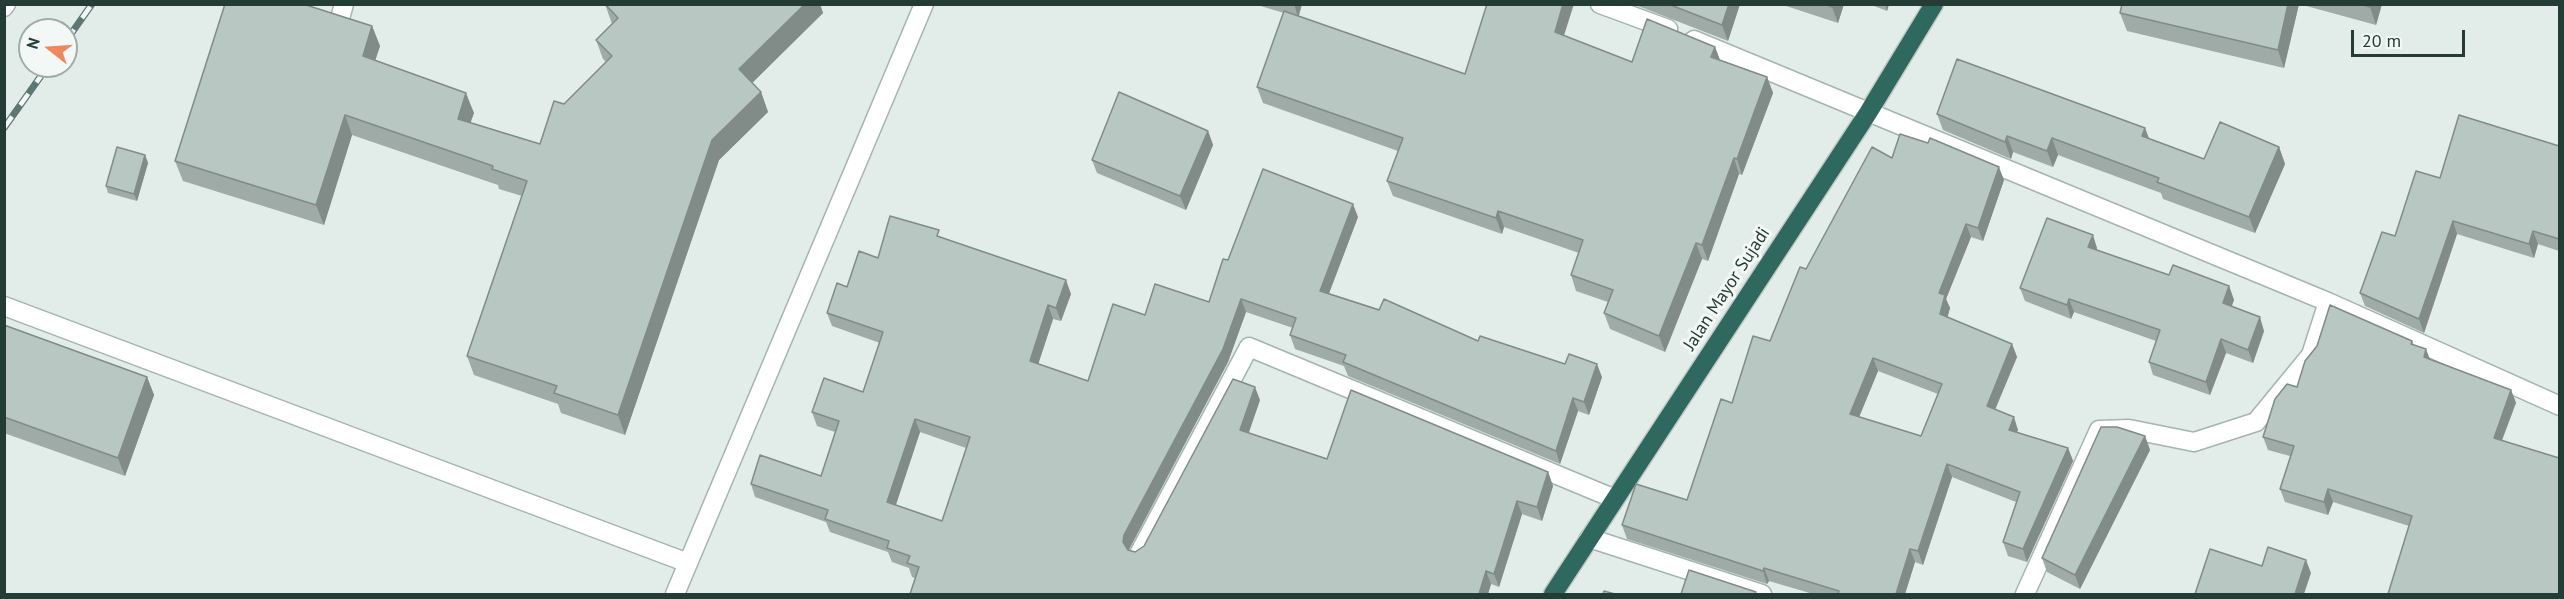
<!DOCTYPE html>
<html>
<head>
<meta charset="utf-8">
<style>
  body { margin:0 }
  #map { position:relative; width:2564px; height:599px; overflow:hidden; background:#e2ece8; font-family:"PT Sans",sans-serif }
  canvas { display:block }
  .frame { position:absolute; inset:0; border:6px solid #233d36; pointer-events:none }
  .north { position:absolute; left:18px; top:18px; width:60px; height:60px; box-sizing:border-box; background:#f3f8f6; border:2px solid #a0ada9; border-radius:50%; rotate:287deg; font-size:16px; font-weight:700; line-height:24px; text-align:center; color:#233d36 }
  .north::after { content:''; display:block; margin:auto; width:21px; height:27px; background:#ee875e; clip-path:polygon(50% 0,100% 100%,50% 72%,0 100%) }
  .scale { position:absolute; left:2351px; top:30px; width:114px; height:27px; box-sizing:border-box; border:3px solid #233d36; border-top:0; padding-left:8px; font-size:18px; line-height:21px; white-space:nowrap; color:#233d36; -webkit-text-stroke:4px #f3f8f6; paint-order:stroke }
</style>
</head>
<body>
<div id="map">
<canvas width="2564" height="599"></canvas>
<div class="frame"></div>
<div class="north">N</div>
<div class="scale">20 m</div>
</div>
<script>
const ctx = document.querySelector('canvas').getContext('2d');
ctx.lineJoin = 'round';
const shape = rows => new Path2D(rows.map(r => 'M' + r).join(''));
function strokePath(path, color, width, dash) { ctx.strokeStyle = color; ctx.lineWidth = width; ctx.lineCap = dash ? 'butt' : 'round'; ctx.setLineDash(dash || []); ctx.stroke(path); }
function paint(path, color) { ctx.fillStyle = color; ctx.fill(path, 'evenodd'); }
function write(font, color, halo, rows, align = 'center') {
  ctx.font = font + ' "PT Sans",sans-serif'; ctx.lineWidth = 6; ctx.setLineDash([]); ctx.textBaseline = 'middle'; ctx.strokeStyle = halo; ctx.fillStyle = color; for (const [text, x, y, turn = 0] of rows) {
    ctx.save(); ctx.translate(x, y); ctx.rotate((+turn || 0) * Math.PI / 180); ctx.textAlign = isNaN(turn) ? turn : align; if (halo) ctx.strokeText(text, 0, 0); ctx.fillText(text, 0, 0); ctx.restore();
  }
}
const minor = shape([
  [1600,4,1668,29],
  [4,7,6,4],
  [339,22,344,4],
  [1694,40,2328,302,2560,406],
  [4,306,688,563],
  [1589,538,1762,594],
  [1139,554,1249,347,1615,499],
  [675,594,924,4],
  [2025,594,2099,430,2129,429,2194,442,2256,422,2311,355,2328,302]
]);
const highway = shape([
  [1553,594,1868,113,1934,4]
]);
strokePath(minor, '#a5b4af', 21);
strokePath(highway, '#c1c9c7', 21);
strokePath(minor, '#fff', 18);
strokePath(highway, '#2f685e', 18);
const rail = shape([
  [66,41,92,4],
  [4,128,48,66]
]);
strokePath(rail, '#5d7872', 7);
strokePath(rail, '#f3f8f6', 4.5, [14]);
paint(shape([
  [225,4,312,4,311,7,372,26,380,46,375,61,474,113,470,122,540,144,564,104,606,62,603,59,596,40,612,24,605,4,820,4,823,13,752,83,761,92,768,112,719,160,625,435,561,413,558,404,474,375,467,356,522,196,499,189,498,185,352,135,324,225,183,181,175,161],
  [1254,4,1302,4,1299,16,1465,74,1564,36,1632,62,1715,47,1720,60,1767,77,1773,93,1742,175,1739,174,1708,261,1702,259,1665,352,1610,329,1604,313,1608,302,1576,291,1571,275,1579,253,1504,227,1502,234,1393,196,1387,181,1398,151,1263,103,1257,87,1284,13],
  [1633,4,1740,4,1728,41],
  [1780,4,1844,4,1838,23],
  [1869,4,1889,4,1887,11],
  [2122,4,2299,4,2284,68,2127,31,2120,13],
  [2299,4,2382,4,2376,25],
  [1937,114,2145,128,2149,139,2204,159,2279,147,2285,164,2255,233,2163,199,2161,193,2058,155,2053,167,2013,152,2011,159,1943,130],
  [1208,131,1213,145,1186,210,1097,173,1092,160],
  [2559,146,2559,251,2538,244,2534,258,2457,234,2424,333,2365,306,2360,293,2395,236,2440,178],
  [145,155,148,163,137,201,108,193,106,186],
  [1892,158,2004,180,1983,241,1971,237,1946,299,1950,308,1947,317,2012,344,2017,357,1995,410,2018,430,2017,432,2068,448,2073,461,2027,562,2008,556,2003,542,2016,502,1952,477,1923,565,1915,562,1905,594,1813,594,1769,581,1767,584,1627,539,1622,525,1687,500,1732,403,1770,341,1806,269],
  [1878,371,1938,394,1921,436,1859,417],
  [1358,217,1329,293,1478,341,1602,377,1589,415,1578,411,1560,464,1348,376,1344,366,1295,349,1290,335,1293,328,1246,312,1228,362,1129,550,1135,552,1144,546,1260,400,1248,433,1327,459,1548,472,1553,486,1542,521,1522,514,1499,587,1491,584,1488,594,910,594,915,578,912,577,909,568,892,562,888,552,830,532,826,522,755,497,751,484,821,476,835,432,817,426,812,412,863,392,880,343,832,326,827,313,847,287,878,258,942,238,1071,294,1061,321,1053,319,1038,364,1088,381,1145,315,1209,302,1228,260],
  [920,432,966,448,942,521,896,505],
  [2097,248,2097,250,2169,275,2229,286,2234,300,2231,306,2264,331,2253,363,2226,353,2210,395,2153,375,2149,362,2156,341,2074,312,2071,319,2025,301,2020,288],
  [4,325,147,377,154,395,125,476,4,433],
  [2412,341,2414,345,2430,359,2511,390,2516,403,2409,526,2333,502,2328,515,2285,502,2280,489,2290,456,2268,450,2263,437],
  [2145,436,2150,450,2080,589,2047,572,2042,558]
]), '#9eaba6');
paint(shape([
  [805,4,820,4,823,13,746,89,739,69],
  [1294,4,1302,4,1298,17],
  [1563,4,1574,4,1560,48,1555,32],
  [1729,4,1740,4,1728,41,1722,25],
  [1833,4,1844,4,1838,23,1832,7],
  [1885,4,1889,4,1887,11],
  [2288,4,2299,4,2284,68,2278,50],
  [2370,4,2382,4,2376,25,2370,7],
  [372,26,380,46,370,76,363,56],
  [1715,47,1721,63,1711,57],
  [1767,77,1773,93,1742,175,1737,159],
  [761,92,768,112,719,160,625,435,618,415,712,140],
  [466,93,474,113,465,138,458,119],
  [345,115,352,135,324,225,316,205],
  [2145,128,2151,144,2142,136],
  [1208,131,1213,145,1186,210,1180,196],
  [2007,136,2013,152,2011,159,2005,142],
  [2052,138,2058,155,2053,167,2047,151],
  [2279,147,2285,164,2255,233,2249,217],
  [145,155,148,163,137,201,134,194],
  [1734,158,1739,174,1708,261,1702,245],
  [1999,167,2004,180,1983,241,1978,228],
  [1353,204,1358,217,1325,304,1320,291],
  [1498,211,1504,227,1502,234,1496,218],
  [2453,221,2457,234,2424,333,2419,319],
  [1966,224,1971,237,1946,299,1950,308,1945,327,1940,314,1939,293],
  [2533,231,2538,244,2534,258,2529,244],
  [2093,235,2097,248,2093,260,2088,247],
  [1696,243,1702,259,1665,352,1659,336],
  [1066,280,1071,294,1061,321,1056,308],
  [2229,286,2234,300,2228,317,2223,303],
  [1241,299,1246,312,1228,362,1129,549,1128,555,1123,542,1124,535],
  [2069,299,2074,312,2071,319,2067,305],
  [1048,305,1053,319,1035,374,1030,361],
  [2260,317,2264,331,2253,363,2248,350],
  [2221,339,2226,353,2210,395,2206,382],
  [2012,344,2017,357,1991,419,1987,406],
  [2426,349,2431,362,2424,357],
  [1873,358,1878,371,1855,427,1850,414],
  [1597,364,1602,377,1589,415,1584,402],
  [147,377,154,395,125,476,118,458],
  [1255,387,1260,400,1245,444,1240,430],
  [2511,390,2516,403,2498,451,2494,438],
  [1573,398,1578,411,1560,464,1556,451],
  [2014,417,2018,430,2013,443,2009,430],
  [915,419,920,432,892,516,887,502],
  [2145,436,2150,450,2080,589,2075,575],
  [2068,448,2073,461,2027,562,2023,549],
  [1947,464,1952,477,1923,565,1918,551],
  [1548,472,1553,486,1542,521,1537,507],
  [2328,489,2333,502,2328,515,2324,502],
  [1517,501,1522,514,1499,587,1494,574],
  [1910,549,1915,562,1905,594,1896,594],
  [2306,560,2311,573,2304,594,2295,594],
  [1764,568,1769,581,1767,584,1763,571],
  [1486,571,1491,584,1488,594,1479,594]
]), '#818b87');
const building = shape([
  [225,4,303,4,372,26,363,56,466,93,458,119,540,144,554,101,564,104,612,56,596,40,618,18,605,4,805,4,739,69,761,92,712,140,618,415,554,393,557,386,467,356,527,181,492,169,493,166,345,115,316,205,175,161,225,4],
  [1487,4,1563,4,1555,32,1632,62,1647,19,1715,47,1711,57,1767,77,1737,159,1734,158,1702,245,1696,243,1659,336,1604,313,1613,290,1571,275,1583,240,1498,211,1496,218,1387,181,1403,138,1257,87,1284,11,1465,74,1487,4],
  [1668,4,1729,4,1722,25,1668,4],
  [1824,4,1833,4,1832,7,1824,4],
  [2122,4,2288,4,2278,50,2120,13,2122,4],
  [2360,4,2370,4,2370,7,2360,4],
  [1957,59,2145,128,2142,136,2204,159,2220,122,2279,147,2249,217,2157,182,2159,178,2052,138,2047,151,2007,136,2005,142,1937,114,1957,59],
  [1119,92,1208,131,1180,196,1092,160,1119,92],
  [2459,115,2559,146,2559,239,2533,231,2529,244,2453,221,2419,319,2360,293,2382,232,2395,236,2416,171,2440,178,2459,115],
  [1900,134,1928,143,1930,138,1999,167,1978,228,1966,224,1939,293,1945,295,1940,314,2012,344,1987,406,2014,417,2009,430,2068,448,2023,549,2003,542,2020,492,1947,464,1918,551,1910,549,1896,594,1838,594,1839,591,1764,568,1763,571,1622,525,1636,484,1687,500,1721,399,1732,403,1753,336,1770,341,1800,267,1806,269,1872,147,1892,158,1900,134],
  [1873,358,1942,384,1921,436,1850,414,1873,358],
  [117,147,145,155,134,194,106,186,117,147],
  [1263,169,1353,204,1320,291,1379,310,1384,299,1478,341,1480,336,1565,364,1569,354,1597,364,1584,402,1573,398,1556,451,1343,362,1346,355,1290,335,1296,318,1241,299,1223,349,1124,535,1123,542,1128,550,1135,552,1144,546,1233,379,1255,387,1240,430,1327,459,1351,390,1548,472,1537,507,1517,501,1494,574,1486,571,1479,594,910,594,919,567,907,563,910,556,887,548,889,541,825,519,828,510,751,484,760,455,821,476,839,421,812,412,824,378,863,392,883,332,827,313,837,283,847,287,859,251,878,258,890,216,939,230,937,236,1066,280,1056,308,1048,305,1030,361,1088,381,1113,304,1145,315,1155,284,1209,302,1223,259,1228,260,1263,169],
  [915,419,970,437,942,521,887,502,915,419],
  [2047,218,2093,235,2088,247,2169,275,2173,265,2229,286,2223,303,2260,317,2248,350,2221,339,2206,382,2149,362,2160,330,2069,299,2067,305,2020,288,2047,218],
  [2330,305,2412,341,2411,344,2426,349,2424,357,2511,390,2494,438,2559,458,2559,594,2388,594,2412,516,2328,489,2324,502,2280,489,2294,446,2263,437,2275,399,2287,384,2297,387,2305,361,2317,346,2330,305],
  [4,325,147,377,118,458,4,417,4,325],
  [2101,427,2117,427,2145,436,2075,575,2042,558,2101,427],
  [2268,547,2306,560,2295,594,2195,594,2210,549,2262,566,2268,547],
  [1689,570,1756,592,1755,594,1681,594,1689,570],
  [1604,591,1615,594,1603,594,1604,591]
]);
paint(building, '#b8c7c1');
strokePath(building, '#818b87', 1.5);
write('18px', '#233d36', '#f3f8f6', [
  ["Jalan Mayor Sujadi",1727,289,-57]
]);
</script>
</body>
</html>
